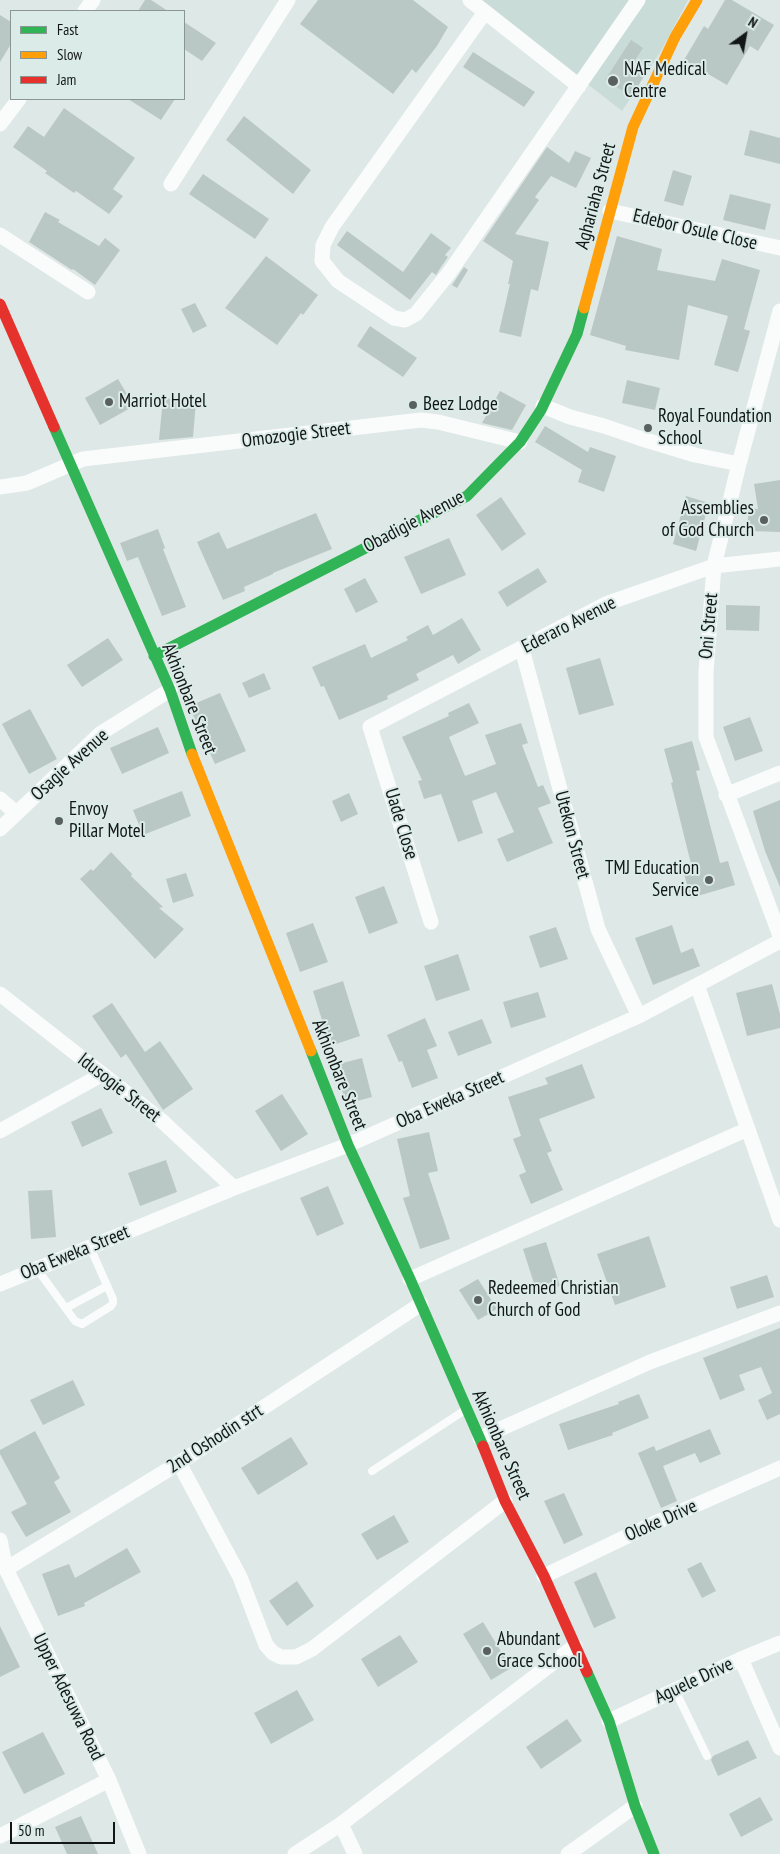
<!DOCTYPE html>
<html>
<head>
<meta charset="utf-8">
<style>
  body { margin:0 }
  #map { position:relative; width:780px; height:1854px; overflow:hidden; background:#dee8e6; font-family:"PT Sans Narrow",sans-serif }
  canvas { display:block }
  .legend { position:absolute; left:10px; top:10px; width:175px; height:90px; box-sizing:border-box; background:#dbebe8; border:1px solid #8b9694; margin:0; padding:6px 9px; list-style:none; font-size:15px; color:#121716 }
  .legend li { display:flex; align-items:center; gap:10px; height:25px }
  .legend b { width:25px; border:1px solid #8b9694 }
  .north { position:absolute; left:720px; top:10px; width:50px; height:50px; -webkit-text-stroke:4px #dbebe8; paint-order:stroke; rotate:32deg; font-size:14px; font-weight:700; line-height:20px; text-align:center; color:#121716 }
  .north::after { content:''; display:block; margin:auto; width:18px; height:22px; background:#121716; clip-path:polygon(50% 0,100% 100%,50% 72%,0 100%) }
  .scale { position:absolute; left:10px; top:1822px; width:105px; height:22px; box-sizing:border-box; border:2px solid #121716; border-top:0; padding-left:6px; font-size:15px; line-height:18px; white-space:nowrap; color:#121716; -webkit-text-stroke:4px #dbebe8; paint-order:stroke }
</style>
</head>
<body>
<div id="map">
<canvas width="780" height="1854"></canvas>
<ul class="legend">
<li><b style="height:6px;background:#30b455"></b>Fast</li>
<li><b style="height:6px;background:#ff9f0a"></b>Slow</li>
<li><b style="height:6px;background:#e5322d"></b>Jam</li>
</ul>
<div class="north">N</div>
<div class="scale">50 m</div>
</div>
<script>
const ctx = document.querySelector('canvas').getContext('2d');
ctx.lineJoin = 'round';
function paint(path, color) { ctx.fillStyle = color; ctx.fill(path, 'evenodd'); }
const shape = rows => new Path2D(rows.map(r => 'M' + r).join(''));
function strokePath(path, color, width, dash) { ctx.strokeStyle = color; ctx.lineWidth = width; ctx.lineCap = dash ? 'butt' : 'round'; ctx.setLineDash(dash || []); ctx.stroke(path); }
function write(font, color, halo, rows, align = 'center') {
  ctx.font = font + ' "PT Sans Narrow",sans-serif'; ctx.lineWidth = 4; ctx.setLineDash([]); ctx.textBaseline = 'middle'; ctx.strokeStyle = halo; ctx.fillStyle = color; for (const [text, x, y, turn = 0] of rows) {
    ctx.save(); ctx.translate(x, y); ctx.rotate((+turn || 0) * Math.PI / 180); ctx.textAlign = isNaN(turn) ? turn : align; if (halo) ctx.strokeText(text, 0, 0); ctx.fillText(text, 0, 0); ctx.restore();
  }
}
paint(shape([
  [480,0,688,0,661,51,622,111]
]), '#c9dcd8');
paint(shape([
  [145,0,151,0,168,11,138,11],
  [318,0,413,0,448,27,437,46,416,73,412,69,393,94,300,24],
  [725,0,732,0,774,25,758,51,750,46,727,85,684,60,704,26,708,29],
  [0,15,11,22,11,44,0,62],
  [184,22,216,43,202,61,184,49],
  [631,40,643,48,632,65,644,74,633,97,605,80],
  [473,52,535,92,524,107,463,67],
  [128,99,175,99,161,120],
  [64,108,135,158,113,189,123,196,109,214,76,191,74,193,45,173,47,171,13,147,28,126,44,137],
  [244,116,311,170,293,194,226,140],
  [750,130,780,138,780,164,744,155],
  [547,147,569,163,575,151,591,158,576,188,551,176,535,197,539,200,515,234,549,242,538,291,531,289,521,337,499,332,510,284,508,284,513,261,483,241],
  [673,170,692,176,683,206,664,201],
  [203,174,269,219,255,239,189,194],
  [730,194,771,204,765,230,723,220],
  [45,212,60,220,58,222,99,246,105,238,120,250,95,285,73,269,72,270,29,242],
  [347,231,403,272,431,233,451,248,445,255,448,257,441,267,436,275,432,272,410,300,337,245],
  [617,236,662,249,657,270,715,281,722,259,760,270,744,329,750,331,738,372,714,365,728,316,688,305,679,360,625,350,626,346,590,335],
  [266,256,318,295,303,315,301,313,277,345,225,308],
  [464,267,468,270,457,288,452,285],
  [195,303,207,326,193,333,181,309],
  [370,326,417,358,403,377,357,346],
  [118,379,134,406,100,425,85,398],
  [627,380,660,388,655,410,622,403],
  [500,391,526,405,512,430,482,423],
  [163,398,196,401,193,437,159,440],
  [545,426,588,452,590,447,616,456,604,492,578,482,582,470,535,442],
  [780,480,780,532,748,531,748,508,758,509,754,484],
  [686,496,709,503,696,551,673,544],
  [501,497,526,534,502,551,476,515],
  [316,513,332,549,273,573,273,574,244,587,245,591,223,600,197,542,219,532,227,549],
  [158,529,165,548,163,549,186,607,162,616,138,557,127,561,120,543],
  [449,538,466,575,421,594,404,557],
  [538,568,547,582,507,607,498,592],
  [365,578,378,602,356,613,344,589],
  [726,605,760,606,759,631,726,630],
  [462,618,481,650,458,664,453,655,416,674,419,680,387,696,388,699,339,720,324,686,321,687,312,667,365,644,371,658,408,640,406,637,428,625,433,635],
  [108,638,123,660,82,687,67,665],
  [600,658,614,705,579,715,566,668],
  [264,673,271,689,249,698,242,683],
  [220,693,246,751,215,764,189,706],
  [469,703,479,723,449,737,465,776,496,764,485,735,521,723,528,743,522,745,538,787,543,785,551,803,538,808,553,843,507,862,497,839,514,832,496,792,472,801,483,833,458,842,441,794,424,799,418,781,422,780,402,737,449,716,448,713],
  [30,709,57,759,29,774,2,724],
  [750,717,763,751,735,761,723,727],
  [158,727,169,753,122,774,110,748],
  [692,741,700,770,696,771,720,863,728,861,735,885,691,898,684,874,693,872,671,783,673,782,664,749],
  [182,791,191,816,143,835,133,810],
  [349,793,358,814,341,822,332,801],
  [780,800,780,887,765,851,753,811],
  [111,852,132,874,131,876,163,907,159,908,184,929,155,959,80,879,91,869,93,871],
  [186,873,194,896,173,903,166,879],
  [384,886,398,923,369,934,355,897],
  [313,923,328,962,300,972,286,933],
  [672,925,681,953,693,948,700,966,653,985,635,938],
  [556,927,568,959,540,968,529,936],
  [458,954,470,990,436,1001,424,966],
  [343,981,360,1036,330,1046,313,991],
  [772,984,780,1014,780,1028,747,1036,736,993],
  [538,992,546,1017,511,1028,503,1002],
  [112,1003,145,1052,160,1041,193,1089,163,1110,126,1054,121,1058,92,1016],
  [425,1018,437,1046,427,1050,438,1078,412,1088,402,1061,399,1062,387,1035],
  [482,1019,492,1043,458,1056,448,1032],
  [362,1058,372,1097,346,1104,335,1065],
  [582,1064,595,1098,539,1119,552,1151,547,1153,563,1190,531,1204,519,1175,526,1172,513,1139,521,1136,508,1097,548,1084,545,1078],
  [282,1094,308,1134,281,1151,255,1111],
  [101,1108,113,1133,82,1147,71,1122],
  [429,1132,438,1171,428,1173,450,1239,420,1249,403,1198,410,1196,397,1139],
  [166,1160,177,1192,140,1206,128,1173],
  [328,1186,344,1224,317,1236,300,1198],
  [52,1190,56,1237,31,1239,28,1191],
  [649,1236,666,1287,615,1305,597,1254],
  [546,1242,560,1286,537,1293,523,1249],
  [767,1275,774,1297,737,1309,730,1287],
  [478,1279,497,1309,478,1320,459,1290],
  [780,1328,780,1414,767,1420,758,1400,772,1393,761,1367,739,1375,745,1390,720,1400,703,1358],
  [73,1380,85,1405,43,1425,30,1400],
  [639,1394,649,1418,612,1433,613,1435,568,1450,559,1424,619,1404,618,1402],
  [710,1429,721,1454,700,1463,695,1453,663,1466,677,1501,661,1508,638,1453,654,1446,656,1451],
  [35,1431,60,1478,54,1482,71,1512,26,1537,11,1512,27,1504,0,1454,0,1450],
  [291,1437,308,1464,258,1495,241,1468],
  [564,1493,583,1535,564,1544,544,1501],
  [394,1515,409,1542,377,1560,361,1534],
  [127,1548,141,1572,84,1603,85,1606,58,1616,42,1574,69,1564,75,1578],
  [701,1562,716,1591,702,1598,687,1569],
  [596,1572,616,1618,594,1628,574,1582],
  [297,1581,314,1606,287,1626,269,1601],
  [483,1622,511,1668,491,1680,463,1634],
  [0,1626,20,1667,0,1677],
  [400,1635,418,1662,378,1687,361,1659],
  [297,1690,314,1720,271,1744,254,1713],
  [567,1719,582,1741,541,1769,526,1747],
  [43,1732,65,1774,24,1794,2,1752],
  [748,1740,757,1758,718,1776,711,1760,713,1756],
  [760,1797,773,1820,741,1837,729,1814],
  [81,1816,98,1854,67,1854,55,1827]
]), '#bac8c5');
strokePath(shape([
  [37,1269,75,1321,82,1324,111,1306,113,1303,113,1299,90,1247],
  [66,1308,107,1286],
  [372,1471,465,1410],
  [675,1690,707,1756]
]), '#fafcfb', 8);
strokePath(shape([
  [470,0,579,86],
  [85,11,93,0],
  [485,12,332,227,323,245,322,261,338,281,394,318,405,320,416,314,449,273,638,0],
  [0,124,19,99],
  [171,184,288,0],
  [610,211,780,248],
  [0,235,88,292],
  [780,311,739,464,714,566,706,672,706,737,780,936],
  [543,406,570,417,604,426,639,438,695,455,739,464],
  [0,487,27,483,83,459,421,420,438,422,520,442],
  [522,649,598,929,639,1016],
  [726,795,780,773],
  [0,799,16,813],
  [0,829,101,733,170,690],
  [431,922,370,727,608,603,714,566,780,559],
  [697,985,780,1220],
  [0,994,162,1121,234,1188],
  [0,1131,101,1075,95,1070],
  [410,1279,748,1129],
  [0,1284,234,1188,348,1145,639,1016,780,941],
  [480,1438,650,1362,780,1313],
  [179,1463,240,1577,266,1645,273,1653,281,1657,296,1657,312,1649,505,1501],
  [0,1540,6,1569,109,1780,139,1854],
  [6,1569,179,1463,421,1304],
  [544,1576,657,1522,780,1468],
  [741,1659,780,1748],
  [609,1721,741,1659,780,1643],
  [341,1824,355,1854],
  [0,1836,109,1780],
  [295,1854,341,1824,575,1646],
  [568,1854,635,1806]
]), '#fafcfb', 15);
strokePath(shape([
  [54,427,170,690,192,754],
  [154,656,467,496,520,442,541,410,577,334,584,308],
  [311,1051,348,1145,410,1279,483,1446],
  [587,1672,609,1721,635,1806,654,1854]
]), '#30b455', 11);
strokePath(shape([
  [584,308,633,127,675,37,697,0],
  [192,754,311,1051]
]), '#ff9f0a', 11);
strokePath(shape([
  [0,304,54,427],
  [483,1446,505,1501,544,1576,587,1672]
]), '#e5322d', 11);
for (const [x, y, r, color] of [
  [613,81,6,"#59605f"],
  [109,402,5,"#59605f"],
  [413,405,5,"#59605f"],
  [648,428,5,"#59605f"],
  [764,520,5,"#59605f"],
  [59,821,5,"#59605f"],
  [709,880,5,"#59605f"],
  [478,1300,5,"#59605f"],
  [487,1651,5,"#59605f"]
]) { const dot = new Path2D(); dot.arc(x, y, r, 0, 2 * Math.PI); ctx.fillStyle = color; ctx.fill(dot); strokePath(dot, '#dbebe8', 2); }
write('19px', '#121716', '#dbebe8', [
  ["NAF Medical",624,70],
  ["Centre",624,92],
  ["Marriot Hotel",119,402],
  ["Beez Lodge",423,405],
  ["Royal Foundation",658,417],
  ["School",658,439],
  ["Assemblies",754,509,"right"],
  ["of God Church",754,531,"right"],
  ["Envoy",69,810],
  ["Pillar Motel",69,832],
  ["TMJ Education",699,869,"right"],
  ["Service",699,891,"right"],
  ["Redeemed Christian",488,1289],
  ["Church of God",488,1311],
  ["Abundant",497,1640],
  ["Grace School",497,1662]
], 'left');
write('19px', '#121716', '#dbebe8', [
  ["Aghariaha Street",596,196,-75],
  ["Edebor Osule Close",695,230,13],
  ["Omozogie Street",296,435,-7],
  ["Obadigie Avenue",414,522,-28],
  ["Ederaro Avenue",569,625,-27],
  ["Oni Street",709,626,-85],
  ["Akhionbare Street",189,699,68],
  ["Osagie Avenue",70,765,-42],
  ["Uade Close",401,824,73],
  ["Utekon Street",572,835,75],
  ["Akhionbare Street",339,1075,68],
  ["Idusogie Street",119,1088,38],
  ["Oba Eweka Street",450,1100,-24],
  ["Oba Eweka Street",75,1253,-22],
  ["2nd Oshodin strt",215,1439,-33],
  ["Akhionbare Street",501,1445,66],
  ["Oloke Drive",661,1521,-24],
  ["Aguele Drive",694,1681,-25],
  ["Upper Adesuwa Road",68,1697,64]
]);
</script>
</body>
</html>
